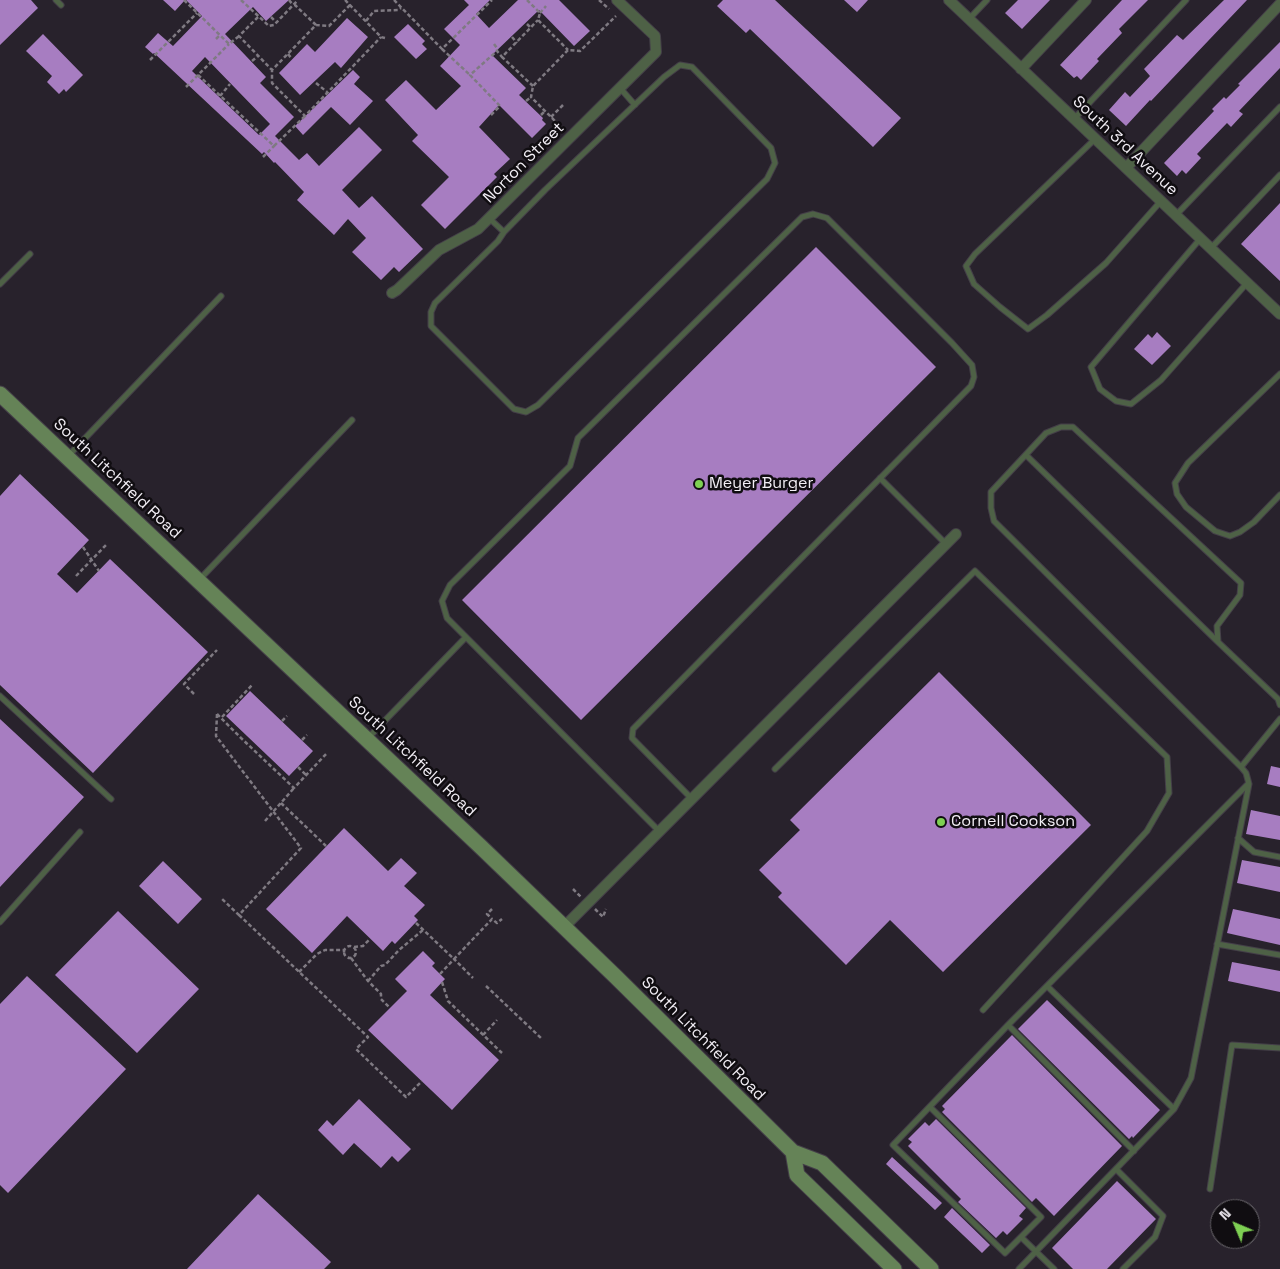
<!DOCTYPE html>
<html>
<head>
<meta charset="utf-8">
<style>
  body { margin:0 }
  #map { position:relative; width:1280px; height:1269px; overflow:hidden; background:#28222c; font-family:"Space Grotesk",sans-serif }
  canvas { display:block }
  .north { position:absolute; left:1210px; top:1199px; width:50px; height:50px; box-sizing:border-box; background:#100d11; border:1px solid #6a676c; border-radius:50%; rotate:315deg; font-size:14px; font-weight:700; line-height:20px; text-align:center; color:#f2eef5 }
  .north::after { content:''; display:block; margin:auto; width:18px; height:22px; background:#7ed053; clip-path:polygon(50% 0,100% 100%,50% 72%,0 100%) }
</style>
</head>
<body>
<div id="map">
<canvas width="1280" height="1269"></canvas>
<div class="north">N</div>
</div>
<script>
const ctx = document.querySelector('canvas').getContext('2d');
ctx.lineJoin = 'round';
function paint(path, color) { ctx.fillStyle = color; ctx.fill(path, 'evenodd'); }
const shape = rows => new Path2D(rows.map(r => 'M' + r).join(''));
function strokePath(path, color, width, dash) { ctx.strokeStyle = color; ctx.lineWidth = width; ctx.lineCap = dash ? 'butt' : 'round'; ctx.setLineDash(dash || []); ctx.stroke(path); }
function write(font, color, halo, rows, align = 'center') {
  ctx.font = font + ' "Space Grotesk",sans-serif'; ctx.lineWidth = 5; ctx.setLineDash([]); ctx.textBaseline = 'middle'; ctx.strokeStyle = halo; ctx.fillStyle = color; for (const [text, x, y, turn = 0] of rows) {
    ctx.save(); ctx.translate(x, y); ctx.rotate((+turn || 0) * Math.PI / 180); ctx.textAlign = isNaN(turn) ? turn : align; if (halo) ctx.strokeText(text, 0, 0); ctx.fillText(text, 0, 0); ctx.restore();
  }
}
paint(shape([
  [0,0,31,0,38,8,0,45],
  [163,0,185,0,175,11],
  [186,0,289,0,266,21,253,7,225,34,266,77,260,83,294,117,275,136,299,160,307,153,319,166,359,127,382,150,342,190,359,208,372,196,423,249,399,272,394,267,381,280,352,252,366,238,348,219,334,235,297,200,304,192,275,162,274,163,264,152,262,154,154,53,153,54,145,47,158,33,173,46,202,16],
  [205,57,270,124,259,135,192,71],
  [464,0,490,0,476,14,489,28,518,0,559,0,590,31,574,46,539,10,492,55,526,88,519,95,543,118,542,120,546,124,532,138,499,105,479,127,510,159,494,174,497,177,445,229,421,205,449,177,412,141,418,135,385,100,406,80,436,110,461,86,440,66,460,45,444,29,469,5],
  [723,0,775,0,901,118,873,147,750,29,746,33,717,6],
  [844,0,868,0,857,12],
  [1018,0,1050,0,1022,29,1005,13],
  [1122,0,1148,0,1119,29,1122,33,1097,59,1099,61,1081,80,1077,76,1074,78,1060,65],
  [1224,0,1247,0,1151,101,1150,100,1126,126,1109,110,1125,92,1130,97,1150,76,1144,69,1177,35,1183,40],
  [347,18,368,37,341,68,335,62,300,95,279,73,307,44,315,52],
  [408,24,425,41,422,44,427,49,416,59,394,37],
  [43,34,83,75,66,92,64,89,59,94,47,82,52,76,26,51],
  [1280,42,1280,68,1239,111,1243,114,1231,127,1227,123,1197,154,1201,158,1186,174,1182,170,1177,176,1164,163,1214,111,1212,109,1224,97,1226,99,1240,85,1238,84],
  [353,70,360,77,354,84,373,101,350,125,331,107,303,135,295,126],
  [1280,203,1280,281,1241,244],
  [816,247,936,367,581,720,462,600],
  [1157,332,1171,346,1152,365,1134,349,1148,334,1152,338],
  [20,474,89,540,57,574,77,593,110,559,208,652,93,773,0,685,0,496],
  [939,672,1091,825,943,972,890,920,846,965,778,897,782,893,759,870,800,830,790,820],
  [250,691,313,751,289,776,226,716],
  [0,719,84,797,0,887],
  [1271,766,1280,768,1280,787,1267,784],
  [1251,810,1280,816,1280,840,1246,834],
  [344,828,388,871,401,858,417,873,404,886,425,905,414,916,418,920,395,944,392,941,383,951,347,916,312,953,266,909],
  [1242,860,1280,867,1280,892,1237,883],
  [163,861,202,899,178,924,139,886],
  [1233,909,1280,919,1280,945,1227,933],
  [118,911,199,989,137,1053,55,975],
  [423,951,435,963,432,966,445,979,430,995,499,1060,452,1110,368,1030,407,991,395,979],
  [1232,962,1280,971,1280,992,1228,981],
  [27,976,126,1069,8,1193,0,1185,0,1004],
  [1047,1000,1160,1110,1133,1138,1132,1136,1129,1139,1018,1029],
  [1012,1035,1122,1146,1054,1216,1036,1198,1032,1202,942,1112,945,1109,942,1106],
  [359,1099,411,1149,398,1162,392,1156,381,1168,354,1143,343,1155,318,1130,327,1120,333,1126],
  [936,1119,1026,1208,1019,1216,1023,1219,1007,1235,1003,1231,996,1238,958,1202,961,1199,908,1146,912,1142,908,1139,925,1122,929,1126],
  [892,1157,942,1203,935,1210,886,1164],
  [1117,1181,1156,1219,1107,1269,1073,1269,1052,1248],
  [258,1194,331,1262,324,1269,187,1269],
  [952,1208,990,1245,982,1253,944,1217]
]), '#a77dc1');
const lane = shape([
  [56,0,61,5],
  [969,19,987,0],
  [620,88,635,105],
  [1074,119,1186,0],
  [1095,139,975,254,966,266,974,284,1000,307,1028,329,1047,315,1106,263,1161,201],
  [1176,215,1280,107],
  [489,218,504,232,498,241,435,303,431,312,431,326,514,409,526,412,538,405,767,179,775,163,771,148,692,67,680,65,664,77,545,190,504,232],
  [1200,239,1091,367,1100,389,1116,401,1131,404,1161,380,1247,283],
  [1211,248,1280,175],
  [0,284,30,254],
  [1280,374,1188,463,1175,483,1177,494,1186,507,1215,531,1230,536,1240,532,1254,522,1280,495],
  [69,455,221,296],
  [1026,455,1218,642],
  [880,478,946,544],
  [199,580,352,420],
  [0,696,111,799],
  [367,739,466,637],
  [1241,767,1280,719],
  [775,769,975,571,1167,757,1169,793,1147,831,983,1010],
  [659,831,447,618,442,601,450,585,570,466,578,438,802,217,813,214,827,218,952,343,972,365,974,377,971,386,633,729,632,738,692,799],
  [1238,838,1254,852,1280,857],
  [0,922,80,832],
  [1217,944,1280,955],
  [1047,986,1174,1109],
  [1008,1025,1134,1151],
  [930,1107,1041,1217,1005,1253,893,1145,1008,1025,1248,784],
  [1116,1169,1163,1216,1155,1237,1123,1269],
  [1210,1189,1232,1045,1280,1048],
  [1021,1237,1054,1269],
  [1019,1269,1174,1109,1191,1078,1249,784,1246,773,1241,767,994,521,991,508,991,492,1046,433,1061,427,1073,427,1241,583,1240,595,1217,626,1218,642,1278,699,1280,705]
]);
const street = shape([
  [949,0,1280,314],
  [1021,69,1086,0],
  [1126,168,1280,4],
  [392,293,397,290,439,250,478,229,656,52,655,36,617,0],
  [564,927,956,534]
]);
const secondary = shape([
  [0,394,481,847,615,976,793,1152,822,1163,931,1269],
  [793,1152,797,1175,894,1269]
]);
strokePath(lane, '#443f48', 7);
strokePath(street, '#443f48', 12);
strokePath(secondary, '#443f48', 17);
strokePath(shape([
  [184,0,229,44,239,36],
  [241,0,269,26,274,25,298,0],
  [289,0,293,5],
  [345,0,381,37,385,38],
  [394,0,442,49,492,0],
  [527,0,540,13,538,20,568,50],
  [599,0,609,9],
  [294,5,295,5,316,25],
  [350,5,329,26,316,25,272,70,272,83,305,116,381,37],
  [540,13,546,6],
  [258,17,239,36,272,70],
  [271,17,276,22],
  [366,21,374,11,398,10,401,8],
  [527,24,531,28],
  [512,37,517,43],
  [216,39,220,35],
  [494,44,497,48,497,51,502,57],
  [442,49,470,75],
  [288,54,292,59],
  [150,60,197,13],
  [252,61,258,56],
  [198,75,274,146,305,116],
  [316,83,327,92],
  [533,86,502,57,538,20],
  [186,87,229,44],
  [220,96,230,84],
  [526,101,531,97],
  [491,115,500,106,470,75,497,51],
  [541,115,545,111],
  [551,117,563,105],
  [564,130,531,97,533,86,568,50,580,51,616,16],
  [263,157,274,146],
  [83,547,99,571],
  [76,576,106,545],
  [194,694,184,684,217,650],
  [217,714,216,736,301,848,239,915,222,899],
  [217,714,241,738,294,788,327,753],
  [222,717,253,684],
  [282,721,287,716],
  [302,740,307,735],
  [298,767,306,775],
  [281,803,326,846],
  [265,821,294,788],
  [573,889,581,897],
  [492,909,487,914,492,919],
  [595,909,603,917,606,909],
  [239,915,368,1037,356,1049,406,1097,422,1081],
  [416,923,454,959,492,919,497,923,502,919],
  '344 952a6 6 0 1 1 12 0a6 6 0 1 1-12 0Z',
  [354,947,363,946,370,939],
  [351,958,368,981,381,994,381,999,390,1008],
  [299,972,317,954,325,950,345,950],
  [440,974,454,959,473,978],
  [368,981,381,966,385,965,399,950,423,930],
  [442,982,448,1001,502,1053],
  [486,986,541,1038],
  [483,1035,497,1020]
]), '#7f7a82', 2.5, [4, 2.5]);
strokePath(lane, '#4e6146', 5);
strokePath(street, '#4e6146', 10);
strokePath(secondary, '#658357', 15);
for (const [x, y, r, color] of [
  [699,484,5,"#7ed053"],
  [941,822,5,"#7ed053"]
]) { const dot = new Path2D(); dot.arc(x, y, r, 0, 2 * Math.PI); ctx.fillStyle = color; ctx.fill(dot); strokePath(dot, '#100d11', 2); }
write('16px', '#f2eef5', '#100d11', [
  ["South 3rd Avenue",1125,146,43],
  ["Norton Street",524,163,-45],
  ["South Litchfield Road",117,479,43],
  ["South Litchfield Road",412,757,43],
  ["South Litchfield Road",703,1039,45]
]);
write('16px', '#f2eef5', '#100d11', [
  ["Meyer Burger",709,484],
  ["Cornell Cookson",951,822]
], 'left');
</script>
</body>
</html>
